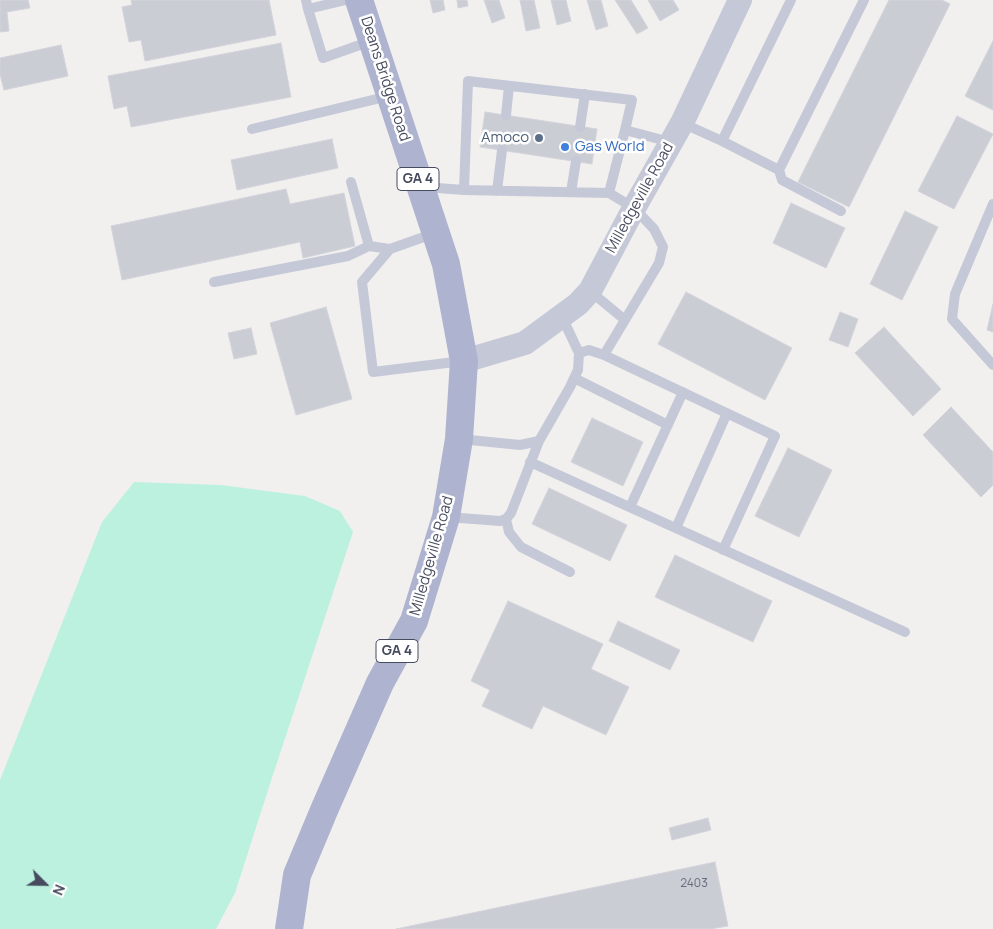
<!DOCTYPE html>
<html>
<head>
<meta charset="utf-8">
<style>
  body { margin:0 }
  #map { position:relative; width:993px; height:929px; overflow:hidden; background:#f2f0ef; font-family:Manrope,sans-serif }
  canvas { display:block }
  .north { position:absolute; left:20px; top:859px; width:50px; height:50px; -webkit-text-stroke:4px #fff; paint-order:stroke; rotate:113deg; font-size:14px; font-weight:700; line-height:20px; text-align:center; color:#464b5d }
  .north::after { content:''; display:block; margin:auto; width:18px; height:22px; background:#464b5d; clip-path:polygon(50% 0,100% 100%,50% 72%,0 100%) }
</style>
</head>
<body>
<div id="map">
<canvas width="993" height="929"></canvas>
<div class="north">N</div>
</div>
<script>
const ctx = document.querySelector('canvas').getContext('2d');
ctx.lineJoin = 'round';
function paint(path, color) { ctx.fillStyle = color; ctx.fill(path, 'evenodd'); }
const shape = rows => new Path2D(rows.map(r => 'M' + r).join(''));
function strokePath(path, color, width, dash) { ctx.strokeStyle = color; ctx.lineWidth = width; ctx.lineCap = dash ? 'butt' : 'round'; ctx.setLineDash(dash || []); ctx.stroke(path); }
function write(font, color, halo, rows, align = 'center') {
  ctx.font = font + ' Manrope,sans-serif'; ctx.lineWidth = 5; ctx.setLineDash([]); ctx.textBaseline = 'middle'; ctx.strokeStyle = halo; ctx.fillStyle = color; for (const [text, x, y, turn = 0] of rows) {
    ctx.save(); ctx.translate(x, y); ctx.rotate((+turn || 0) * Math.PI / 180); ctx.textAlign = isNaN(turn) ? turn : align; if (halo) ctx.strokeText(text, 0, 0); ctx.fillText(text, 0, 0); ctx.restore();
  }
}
paint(shape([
  [134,482,221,485,305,496,340,511,353,532,270,784,235,893,216,929,0,929,0,780,102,522]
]), '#bcf1e0');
const building = shape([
  [0,0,28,0,30,8,7,12,9,31,0,32,0,0],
  [131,0,269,0,276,35,145,61,141,40,129,42,122,7,132,5,131,0],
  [430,0,443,0,445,10,433,13,430,0],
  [457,0,467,0,468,6,458,8,457,0],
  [484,0,499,0,505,18,492,23,484,0],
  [520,0,534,0,540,28,526,31,520,0],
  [551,0,566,0,571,21,557,25,551,0],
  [587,0,601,0,608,26,596,30,587,0],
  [615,0,631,0,648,28,637,34,615,0],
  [648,0,673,0,679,10,660,21,648,0],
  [889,0,942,0,950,4,849,207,798,182,889,0],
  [993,41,993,110,965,96,993,41],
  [281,43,291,97,131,127,127,106,114,109,108,76,281,43],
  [61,45,68,76,4,90,0,74,0,58,61,45],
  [485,112,597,129,592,164,480,147,485,112],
  [957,116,993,134,954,209,918,191,957,116],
  [332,139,338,168,237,190,231,160,332,139],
  [286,189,290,204,344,193,355,246,303,258,300,242,122,280,111,226,286,189],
  [791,203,845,228,826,268,773,243,791,203],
  [905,211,938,227,902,300,870,284,905,211],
  [686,292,792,348,765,400,658,344,686,292],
  [993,304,993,332,987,330,993,304],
  [326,307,352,399,296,415,270,323,326,307],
  [840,312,858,319,848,347,829,340,840,312],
  [884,327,941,389,913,416,855,353,884,327],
  [251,328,257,354,234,359,228,333,251,328],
  [951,407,993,452,993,485,981,497,923,435,951,407],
  [592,418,643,442,623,486,571,462,592,418],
  [788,448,832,470,799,537,755,516,788,448],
  [549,488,627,525,610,561,532,524,549,488],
  [675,555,772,601,753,642,655,597,675,555],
  [508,601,603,644,591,669,629,687,606,735,543,706,532,729,482,706,490,690,471,681,508,601],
  [618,621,680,650,670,670,609,641,618,621],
  [708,818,711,830,672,840,669,828,708,818],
  [715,862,728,926,710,929,396,929,715,862]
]);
paint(building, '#cbcdd5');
strokePath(building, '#d3d3db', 1);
strokePath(shape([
  [306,0,308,9,346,0],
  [308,9,323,58,371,41],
  [506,115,509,86],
  [682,123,722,141,779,170,864,0],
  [580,127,585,94],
  [252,129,389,96],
  [722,141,791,0],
  [779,170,782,180,841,211],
  [351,182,369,246,390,249],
  [424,187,464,190,609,193,634,208,654,229,663,247,659,263,604,355],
  [464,190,468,81,632,100,625,130,670,142],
  [497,191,502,150],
  [571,192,576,161],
  [609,193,625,130],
  [993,204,955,294,952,319,993,365],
  [435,233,390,249,362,282,373,372,463,361],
  [214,282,348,256,369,246],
  [590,291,625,320],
  [579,353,589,350,604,355,775,436,723,550],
  [574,378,668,425],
  [460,439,520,445,539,441,570,387,578,370,579,353,562,317],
  [530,462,905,632],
  [630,507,683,392],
  [447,517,500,521,506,519,511,513,539,441],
  [506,519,509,532,521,547,570,572],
  [676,528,727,413]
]), '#c5c9d7', 10);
strokePath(shape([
  [464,361,525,343,578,304,590,291,634,208,682,123,740,0]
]), '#c5c9d7', 24);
strokePath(shape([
  [289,929,297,875,325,808,380,683,414,621,446,517,459,439,464,361,446,264,359,0]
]), '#aeb4cf', 28);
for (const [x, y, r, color] of [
  [539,138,5,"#5c6f8a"],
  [565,147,5,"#3f7fe0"]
]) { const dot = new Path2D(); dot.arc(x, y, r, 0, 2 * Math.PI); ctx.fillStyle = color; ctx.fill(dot); strokePath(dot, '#fff', 2); }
write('12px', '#676c7b', null, [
  ["2403",694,884]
]);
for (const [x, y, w] of [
  [418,179,42],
  [397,651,42]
]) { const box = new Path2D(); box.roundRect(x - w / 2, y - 11.5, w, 23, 4); ctx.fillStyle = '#fff'; ctx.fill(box); strokePath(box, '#464b5d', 1); }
write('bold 14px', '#464b5d', null, [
  ["GA 4",418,179],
  ["GA 4",397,651]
]);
write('15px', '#464b5d', '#fff', [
  ["Deans Bridge Road",385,79,72],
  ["Milledgeville Road",640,198,-61],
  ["Milledgeville Road",432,556,-74]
]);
write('15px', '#4e5e75', '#fff', [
  ["Amoco",529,138]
], 'right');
write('15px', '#366cbe', '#fff', [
  ["Gas World",575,147]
], 'left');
</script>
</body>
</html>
